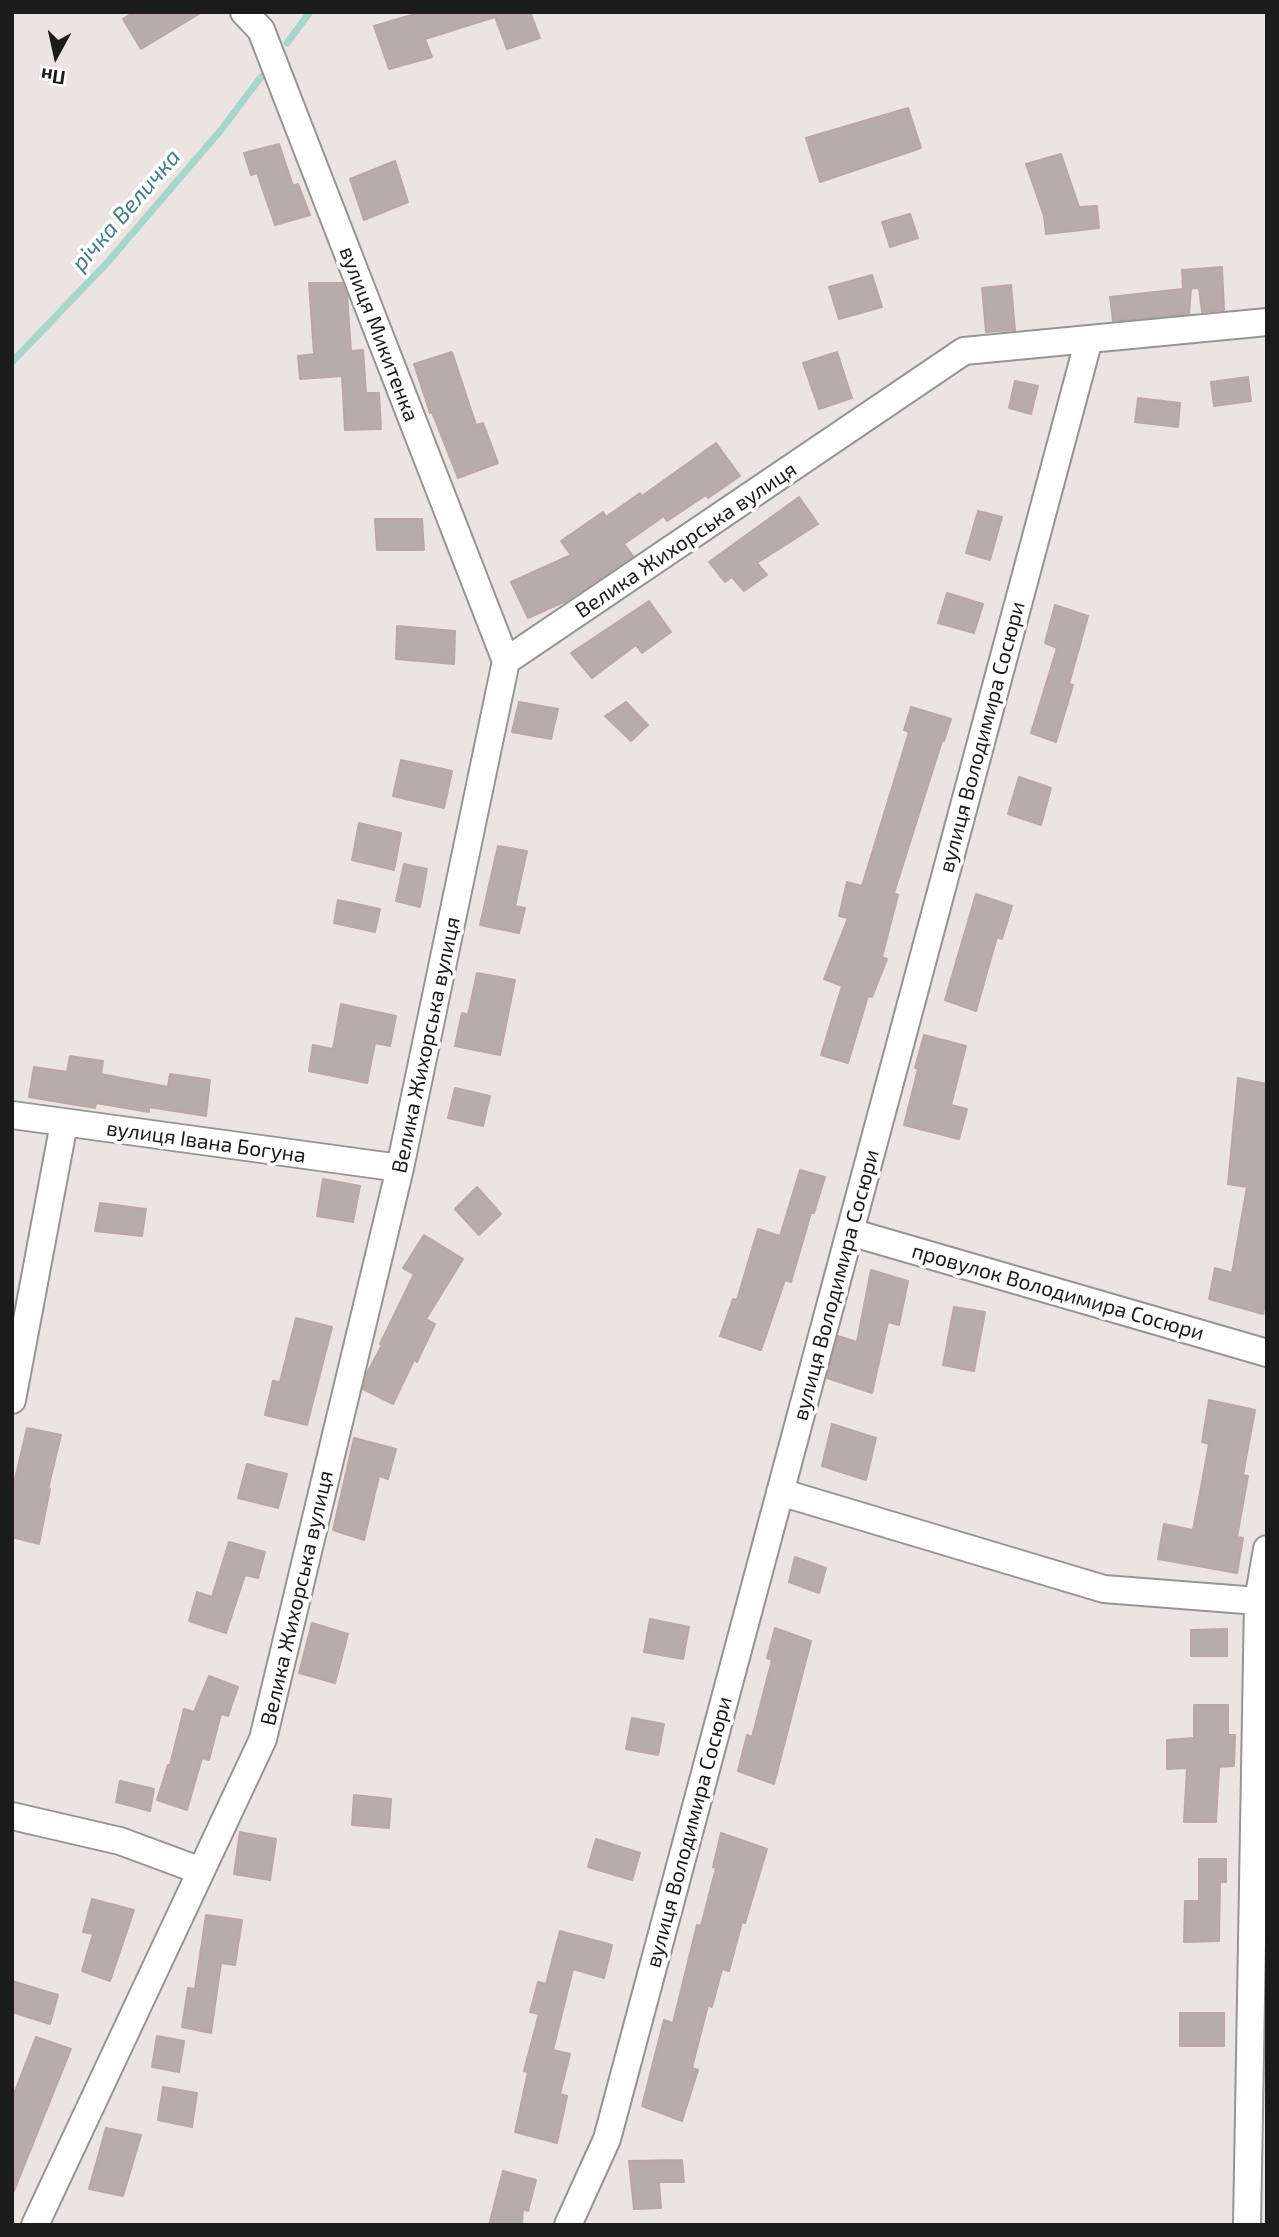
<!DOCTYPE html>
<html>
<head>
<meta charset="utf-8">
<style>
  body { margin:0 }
  #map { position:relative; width:1279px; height:2237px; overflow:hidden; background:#ece4e2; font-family:"Exo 2",sans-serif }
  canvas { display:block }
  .frame { position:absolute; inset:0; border:14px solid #1b1b1b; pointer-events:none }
  .north { position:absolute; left:21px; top:21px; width:70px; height:70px; -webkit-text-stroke:5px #fff; paint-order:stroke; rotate:188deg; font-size:19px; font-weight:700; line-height:28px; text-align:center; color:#1b1b1b }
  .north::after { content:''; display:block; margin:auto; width:24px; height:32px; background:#1b1b1b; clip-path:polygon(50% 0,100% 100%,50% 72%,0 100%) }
</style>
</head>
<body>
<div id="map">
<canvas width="1279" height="2237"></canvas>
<div class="frame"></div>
<div class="north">Пн</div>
</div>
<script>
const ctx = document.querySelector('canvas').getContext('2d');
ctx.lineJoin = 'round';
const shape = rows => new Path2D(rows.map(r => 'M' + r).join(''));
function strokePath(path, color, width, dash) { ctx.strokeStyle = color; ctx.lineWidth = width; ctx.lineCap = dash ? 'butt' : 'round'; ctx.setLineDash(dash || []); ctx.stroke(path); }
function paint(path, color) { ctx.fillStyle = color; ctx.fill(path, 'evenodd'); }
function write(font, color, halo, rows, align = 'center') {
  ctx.font = font + ' "Exo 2",sans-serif'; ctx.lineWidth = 7; ctx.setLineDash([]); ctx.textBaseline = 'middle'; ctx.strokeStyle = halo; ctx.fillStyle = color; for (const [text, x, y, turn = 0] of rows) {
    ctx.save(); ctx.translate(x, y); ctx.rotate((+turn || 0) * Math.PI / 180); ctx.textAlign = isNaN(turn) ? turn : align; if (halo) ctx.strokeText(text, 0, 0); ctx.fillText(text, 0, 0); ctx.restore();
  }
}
strokePath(shape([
  [287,43,310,12],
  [12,362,106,264,221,130,261,77]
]), '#a6d6cc', 7);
const building = shape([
  [134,12,202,12,141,49,123,19,134,12],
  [422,12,530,12,540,38,507,49,495,17,425,39,432,57,389,69,374,26,422,12],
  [908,108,921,148,820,182,806,138,908,108],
  [279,144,293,186,298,184,310,215,275,225,257,173,251,175,244,153,279,144],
  [1061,154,1079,207,1097,206,1099,228,1046,234,1044,216,1026,164,1061,154],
  [395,161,408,202,364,220,350,179,395,161],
  [910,214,918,238,890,247,882,222,910,214],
  [1222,267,1224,310,1202,312,1199,288,1183,289,1182,270,1222,267],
  [872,275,882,307,839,319,829,287,872,275],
  [309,283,342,283,347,295,351,351,363,350,366,393,379,393,381,429,345,430,342,376,300,379,298,356,314,354,309,283],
  [1011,285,1015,330,986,332,982,288,1011,285],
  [1191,288,1189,314,1113,321,1110,297,1191,288],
  [452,352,476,425,483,423,498,463,458,478,432,412,430,413,414,364,452,352],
  [837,352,852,398,819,409,803,363,837,352],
  [1248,377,1251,401,1214,406,1211,382,1248,377],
  [1015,381,1038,386,1031,414,1009,408,1015,381],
  [1138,398,1180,403,1178,427,1135,422,1138,398],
  [716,443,740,476,708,498,706,495,667,521,664,516,624,544,633,556,566,601,528,618,511,582,571,555,561,541,603,512,606,517,640,493,642,496,716,443],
  [799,497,818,524,757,563,767,575,744,591,732,577,725,582,709,562,799,497],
  [978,511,1002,517,990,560,966,553,978,511],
  [375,519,422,519,424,550,377,550,375,519],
  [947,593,983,604,974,633,938,623,947,593],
  [649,601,671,632,642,653,636,645,592,678,571,653,649,601],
  [1055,605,1088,616,1069,684,1073,685,1056,742,1031,733,1057,648,1045,643,1055,605],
  [397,626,455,631,454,664,396,659,397,626],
  [519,702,558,709,551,739,512,732,519,702],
  [626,702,648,725,631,741,605,716,626,702],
  [911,707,951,719,944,741,942,741,894,893,898,895,882,957,887,959,872,997,868,996,848,1063,821,1055,842,986,824,979,848,918,839,916,847,882,862,886,909,732,904,730,911,707],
  [401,760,452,771,444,808,393,796,401,760],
  [1019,777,1051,788,1041,825,1008,814,1019,777],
  [359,823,401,833,394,870,352,860,359,823],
  [498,846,527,851,515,906,525,908,519,933,480,925,498,846],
  [404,864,427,869,420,907,396,901,404,864],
  [976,894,1012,906,1002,939,997,937,976,1011,945,1000,976,894],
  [338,900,380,909,375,932,334,923,338,900],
  [477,973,515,980,500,1055,455,1046,462,1013,468,1015,477,973],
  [341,1004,396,1016,390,1046,375,1043,367,1083,309,1071,313,1045,333,1049,341,1004],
  [924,1035,966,1046,951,1105,967,1109,959,1139,904,1125,918,1069,915,1068,924,1035],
  [70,1056,103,1061,101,1074,168,1087,170,1074,210,1080,206,1116,149,1107,149,1112,96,1103,95,1108,29,1097,34,1067,67,1072,70,1056],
  [1238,1078,1267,1084,1267,1296,1263,1314,1209,1299,1215,1268,1232,1273,1247,1187,1228,1184,1238,1078],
  [455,1088,490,1096,483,1126,448,1118,455,1088],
  [800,1170,825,1177,814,1213,811,1213,791,1282,785,1280,761,1350,720,1336,733,1299,737,1300,758,1229,780,1236,800,1170],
  [323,1179,360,1186,353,1222,317,1216,323,1179],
  [477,1187,501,1214,479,1235,455,1209,477,1187],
  [100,1203,146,1209,142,1236,95,1231,100,1203],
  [424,1235,463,1259,426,1319,435,1324,417,1362,414,1360,393,1404,363,1389,367,1373,382,1345,380,1344,414,1274,403,1268,424,1235],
  [871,1270,908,1281,899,1325,888,1322,872,1393,827,1378,838,1336,857,1342,871,1270],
  [954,1307,985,1312,974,1371,943,1365,954,1307],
  [296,1318,332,1327,307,1425,265,1415,273,1381,280,1382,296,1318],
  [1209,1400,1255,1410,1243,1475,1248,1476,1237,1537,1243,1538,1237,1573,1158,1559,1164,1524,1193,1530,1209,1444,1202,1442,1209,1400],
  [832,1424,876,1438,866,1480,822,1466,832,1424],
  [27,1428,61,1435,48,1489,50,1489,39,1544,12,1537,12,1492,27,1428],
  [354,1438,396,1449,388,1479,379,1476,364,1540,333,1530,354,1438],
  [247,1464,287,1474,278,1508,238,1498,247,1464],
  [229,1542,265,1552,258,1578,245,1575,226,1633,189,1621,197,1592,212,1597,229,1542],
  [795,1557,826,1568,819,1593,789,1582,795,1557],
  [650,1619,689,1627,683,1659,644,1652,650,1619],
  [312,1623,348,1634,335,1683,299,1673,312,1623],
  [775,1628,811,1641,774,1784,738,1771,747,1735,752,1737,772,1660,767,1658,775,1628],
  [1227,1629,1227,1656,1191,1656,1191,1630,1227,1629],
  [209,1676,238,1687,228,1716,221,1714,209,1760,202,1758,187,1810,157,1800,168,1765,170,1765,184,1709,194,1712,209,1676],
  [1194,1705,1228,1705,1228,1735,1235,1735,1234,1766,1219,1767,1216,1822,1184,1822,1187,1768,1167,1769,1167,1740,1194,1738,1194,1705],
  [632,1718,664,1724,658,1755,626,1749,632,1718],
  [120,1781,154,1789,150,1811,116,1802,120,1781],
  [354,1795,391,1799,389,1828,352,1825,354,1795],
  [240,1832,276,1839,270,1880,234,1874,240,1832],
  [721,1833,767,1849,745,1923,742,1922,729,1971,722,1969,712,2007,708,2005,692,2068,698,2070,682,2121,642,2106,664,2020,673,2023,697,1925,701,1926,716,1868,713,1867,721,1833],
  [596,1839,640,1853,632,1880,588,1867,596,1839],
  [1199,1859,1226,1859,1226,1882,1220,1882,1219,1941,1184,1942,1185,1901,1199,1901,1199,1859],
  [92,1899,134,1910,110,1981,82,1971,93,1934,83,1932,92,1899],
  [206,1915,242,1920,235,1965,221,1963,211,2033,182,2027,188,1988,195,1989,206,1915],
  [560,1931,612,1945,604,1978,573,1969,553,2050,570,2054,560,2094,567,2096,557,2143,515,2132,528,2072,524,2071,539,2014,530,2012,538,1982,546,1984,560,1931],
  [12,1981,58,1995,50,2024,12,2012,12,1981],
  [1180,2013,1224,2013,1224,2046,1180,2046,1180,2013],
  [157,2036,184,2041,179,2072,152,2067,157,2036],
  [36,2037,71,2049,14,2191,12,2099,36,2037],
  [163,2087,197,2093,192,2127,158,2120,163,2087],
  [106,2128,141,2135,123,2196,89,2189,106,2128],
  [682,2160,684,2182,659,2182,661,2208,634,2209,629,2161,682,2160],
  [503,2171,536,2180,528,2211,523,2209,522,2225,489,2225,503,2171]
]);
paint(building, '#b8abab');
strokePath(building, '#bca6a6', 2);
const street = shape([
  [244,12,261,30,506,661],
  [12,1115,400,1168],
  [850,1232,1267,1353],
  [12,1400,64,1123],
  [780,1492,1104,1589,1258,1601],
  [12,1816,120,1841,201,1871],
  [35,2225,263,1739,400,1168,506,661,964,351,1267,322],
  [568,2225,607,2139,1089,339],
  [1247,2225,1258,1601,1267,1549]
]);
strokePath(street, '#959595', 30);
strokePath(street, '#fff', 26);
write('21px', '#1b1b1b', '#fff', [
  ["вулиця Микитенка",379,334,69],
  ["Велика Жихорська вулиця",686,540,-34],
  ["вулиця Володимира Сосюри",982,737,-75],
  ["Велика Жихорська вулиця",426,1045,-78],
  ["вулиця Івана Богуна",206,1142,8],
  ["вулиця Володимира Сосюри",836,1285,-75],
  ["провулок Володимира Сосюри",1058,1292,16],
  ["Велика Жихорська вулиця",297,1598,-77],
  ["вулиця Володимира Сосюри",689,1832,-75]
]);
write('italic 23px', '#457f83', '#fff', [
  ["річка Величка",126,210,-49]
]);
</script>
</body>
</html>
